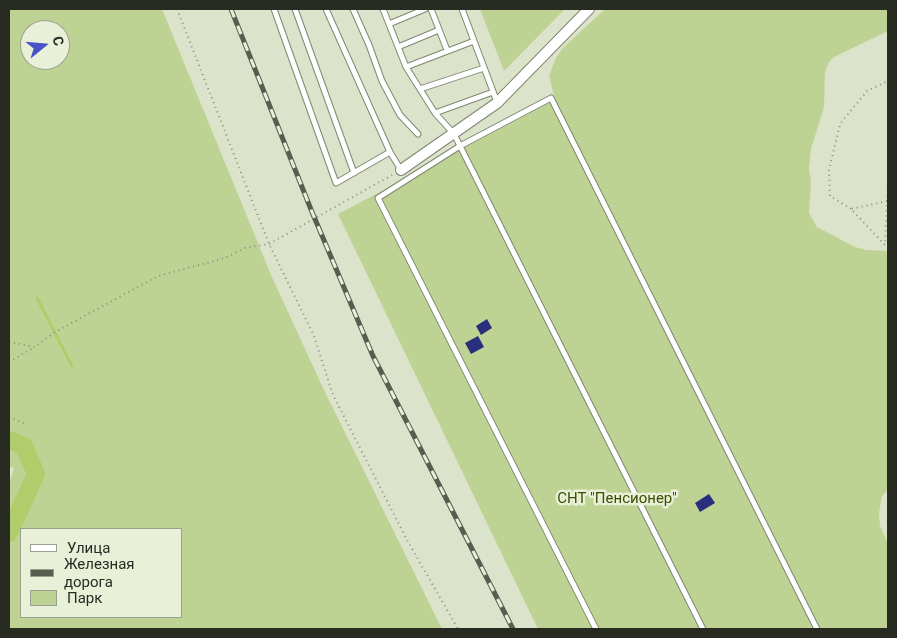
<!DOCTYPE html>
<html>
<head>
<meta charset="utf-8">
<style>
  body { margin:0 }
  #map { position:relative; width:897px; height:638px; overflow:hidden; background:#dbe3cb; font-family:Roboto,sans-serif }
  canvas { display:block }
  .frame { position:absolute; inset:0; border:10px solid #282b22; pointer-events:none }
  .legend { position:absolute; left:20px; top:528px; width:162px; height:90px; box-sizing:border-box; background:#e8f0d8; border:1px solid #9ba18f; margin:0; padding:6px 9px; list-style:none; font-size:15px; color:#282b22 }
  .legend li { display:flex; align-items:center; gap:10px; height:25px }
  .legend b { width:25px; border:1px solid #9ba18f }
  .north { position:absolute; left:20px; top:20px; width:50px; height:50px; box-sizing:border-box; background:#e8f0d8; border:1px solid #9ba18f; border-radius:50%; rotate:73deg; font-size:14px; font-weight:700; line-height:20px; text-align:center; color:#282b22 }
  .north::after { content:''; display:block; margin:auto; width:18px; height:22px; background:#4952c8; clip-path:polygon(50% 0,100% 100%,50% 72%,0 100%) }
</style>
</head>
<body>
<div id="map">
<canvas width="897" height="638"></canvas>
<div class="frame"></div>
<ul class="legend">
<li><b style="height:6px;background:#fff"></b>Улица</li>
<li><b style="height:6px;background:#585d50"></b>Железная дорога</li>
<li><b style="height:14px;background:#bed294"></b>Парк</li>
</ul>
<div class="north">С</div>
</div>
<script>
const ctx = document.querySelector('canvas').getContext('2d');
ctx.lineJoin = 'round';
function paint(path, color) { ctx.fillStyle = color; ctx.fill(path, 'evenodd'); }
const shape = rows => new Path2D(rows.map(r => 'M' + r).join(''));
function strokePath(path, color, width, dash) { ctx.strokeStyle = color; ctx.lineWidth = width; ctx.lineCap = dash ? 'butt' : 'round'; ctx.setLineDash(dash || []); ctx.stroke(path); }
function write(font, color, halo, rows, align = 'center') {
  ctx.font = font + ' Roboto,sans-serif'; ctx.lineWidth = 5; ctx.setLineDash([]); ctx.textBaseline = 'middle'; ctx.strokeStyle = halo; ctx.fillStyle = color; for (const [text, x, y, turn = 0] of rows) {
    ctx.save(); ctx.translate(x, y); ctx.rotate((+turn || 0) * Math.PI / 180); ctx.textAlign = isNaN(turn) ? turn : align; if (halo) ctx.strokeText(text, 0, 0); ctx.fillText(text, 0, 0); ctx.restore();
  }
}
paint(shape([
  [9,9,162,9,271,275,323,388,442,629,9,629,9,484,14,468,9,466],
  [30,30,60,30,60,60,30,60],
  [181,529,181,617,21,617,21,529],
  [480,9,565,9,504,71],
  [605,9,888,9,888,31,834,57,829,62,825,72,824,107,811,149,809,169,811,181,809,213,817,227,855,247,866,250,888,251,888,490,882,496,879,513,880,526,888,543,888,629,538,629,338,214,555,100,549,76,556,58,562,49]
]), '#bed294');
strokePath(shape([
  [37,298,72,366]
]), '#b1cd6b', 3);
strokePath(shape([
  [9,440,24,446,36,474,9,533]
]), '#b1cd6b', 18);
paint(shape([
  [487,319,492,328,481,335,476,326],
  [478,336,484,347,471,354,465,343],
  [709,494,715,503,700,512,695,503]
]), '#292f7c');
const lane = shape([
  [274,9,336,183,390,152],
  [295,9,354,173],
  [326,9,390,152,401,170],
  [353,9,369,45,382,81,400,115,418,134],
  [383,9,406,67,435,113,454,134,703,629],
  [431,9,447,50],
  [462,9,497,102],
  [389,24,425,9],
  [398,47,439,30],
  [406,67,474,41],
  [420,89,484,68],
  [435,113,493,92],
  [596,629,378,198,460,146,551,98,817,629]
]);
const street = shape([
  [401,170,497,103,589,9]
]);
strokePath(lane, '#7f8771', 7);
strokePath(street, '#7f8771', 12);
strokePath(shape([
  [177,9,269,244,314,336,333,395,407,540,458,629],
  [887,201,851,209,885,245,888,183],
  [851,209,830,196,829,170,840,124,867,91,888,81],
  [9,342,35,347,55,332,158,276,225,258,245,248,269,244,392,175],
  [9,362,35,347],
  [9,417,24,423]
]), '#8a8f7e', 2, [1, 4]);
strokePath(lane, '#fff', 5);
strokePath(street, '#fff', 10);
const rail = shape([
  [231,9,312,212,373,356,513,629]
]);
strokePath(rail, '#585d50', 5);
strokePath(rail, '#e8f0d8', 3, [9]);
write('15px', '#3c4d00', '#e8f0d8', [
  ["СНТ \"Пенсионер\"",617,499]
]);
</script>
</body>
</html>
